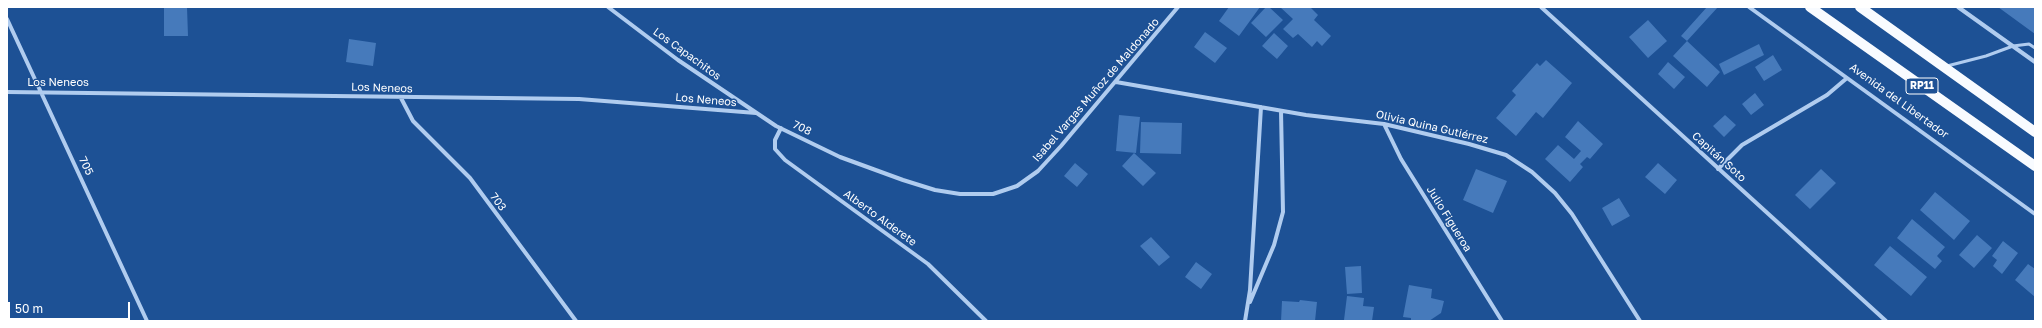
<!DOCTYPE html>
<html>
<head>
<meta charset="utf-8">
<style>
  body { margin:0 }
  #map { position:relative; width:2042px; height:328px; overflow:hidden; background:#1d5195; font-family:"Golos Text",sans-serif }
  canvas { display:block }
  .frame { position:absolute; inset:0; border:8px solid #fff; pointer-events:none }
  .scale { position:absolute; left:8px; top:302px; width:122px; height:18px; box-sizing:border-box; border:2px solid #fff; border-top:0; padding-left:5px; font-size:12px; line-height:14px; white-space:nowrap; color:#fff; -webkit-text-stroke:3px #1d5195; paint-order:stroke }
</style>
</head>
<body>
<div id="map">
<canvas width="2042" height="328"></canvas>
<div class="frame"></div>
<div class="scale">50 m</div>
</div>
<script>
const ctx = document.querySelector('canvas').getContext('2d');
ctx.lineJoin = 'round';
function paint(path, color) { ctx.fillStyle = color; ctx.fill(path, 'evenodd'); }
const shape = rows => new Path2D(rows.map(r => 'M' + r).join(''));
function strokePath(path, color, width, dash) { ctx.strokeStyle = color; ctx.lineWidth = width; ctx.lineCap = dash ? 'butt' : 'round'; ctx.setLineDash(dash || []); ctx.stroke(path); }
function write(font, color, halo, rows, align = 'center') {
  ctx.font = font + ' "Golos Text",sans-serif'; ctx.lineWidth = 3; ctx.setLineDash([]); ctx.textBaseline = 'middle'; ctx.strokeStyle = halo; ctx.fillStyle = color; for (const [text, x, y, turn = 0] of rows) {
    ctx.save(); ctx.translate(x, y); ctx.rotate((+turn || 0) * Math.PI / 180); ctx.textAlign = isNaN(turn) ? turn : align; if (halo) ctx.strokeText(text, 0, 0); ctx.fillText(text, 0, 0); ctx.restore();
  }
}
paint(shape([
  [164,7,187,7,188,36,164,36],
  [1229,7,1260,7,1239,36,1219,21],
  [1266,7,1269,7,1283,20,1266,37,1251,23],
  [1280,7,1310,7,1318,15,1314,20,1331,36,1322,46,1317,41,1312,47,1298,34,1293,38,1283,29,1293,19],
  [1707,7,1718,7,1687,41,1681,36],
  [1998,7,2035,7,2035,34],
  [1648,20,1667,41,1648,58,1629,37],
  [1205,32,1227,48,1215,63,1194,47],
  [1274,33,1288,46,1277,59,1262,46],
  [349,39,376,43,373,66,346,62],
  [1687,41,1720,72,1707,87,1673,56],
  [1759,44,1764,55,1724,75,1719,64],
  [1773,55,1782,70,1764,81,1755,67],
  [1546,60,1572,83,1543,118,1536,112,1516,136,1496,118,1516,95,1512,91,1537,63,1540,66],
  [1668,62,1685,77,1674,89,1658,74],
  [1755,93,1764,105,1751,115,1742,104],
  [1119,115,1140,117,1136,153,1116,151],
  [1725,115,1736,125,1724,137,1713,126],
  [1578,121,1603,144,1590,159,1587,157,1580,164,1583,167,1570,182,1545,159,1558,145,1574,159,1581,151,1565,137],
  [1141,122,1182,123,1181,154,1140,153],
  [1134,153,1156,173,1143,186,1122,166],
  [1075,163,1088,174,1077,187,1064,176],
  [1658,163,1677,180,1665,194,1645,177],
  [1476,169,1507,181,1493,213,1463,200],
  [1821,169,1836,183,1810,209,1795,195],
  [1935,192,1970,221,1954,240,1920,210],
  [1619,198,1630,216,1612,226,1602,208],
  [1912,219,1945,247,1937,256,1942,261,1935,269,1897,238],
  [1977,235,1992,248,1974,268,1959,255],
  [1151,237,1170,257,1159,266,1140,246],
  [2003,241,2018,253,2002,274,1993,266,1997,260,1992,256],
  [1890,246,1927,277,1911,296,1874,265],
  [1196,262,1212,274,1201,289,1185,277],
  [2028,264,2035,269,2035,297,2015,280],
  [1361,266,1362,293,1347,294,1345,267],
  [1409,285,1432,289,1431,298,1444,301,1441,313,1429,321,1411,321,1411,318,1403,317],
  [1347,296,1364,298,1363,306,1374,307,1372,321,1344,320],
  [1300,300,1317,302,1315,321,1281,321,1282,301,1299,302]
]), '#467abb');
strokePath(shape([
  [1947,66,1986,56,2013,46,2029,44,2035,48]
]), '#b0ccef', 3);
strokePath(shape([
  [608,7,678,60,776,126,840,157,903,180,935,190,960,194,993,194,1017,186,1038,171,1061,146,1178,7],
  [1541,7,1886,321],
  [1749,7,2035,214],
  [1958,7,2035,62],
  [7,19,147,321],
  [1116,82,1306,115,1384,124,1469,144,1506,155,1532,172,1555,193,1572,214,1640,321],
  [7,92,579,99,756,113],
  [401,98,413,121,470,178,576,321],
  [1384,124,1401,159,1502,321],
  [781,128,775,140,775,149,785,160,928,264,986,321],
  [1718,169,1742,145,1827,95,1847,78],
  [1250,302,1274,245,1283,212,1281,111],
  [1245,321,1250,290,1261,107]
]), '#b0ccef', 4);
strokePath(shape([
  [1810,7,2035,166],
  [1860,7,2035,132]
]), '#f8fbff', 10);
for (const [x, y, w] of [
  [1922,86,32]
]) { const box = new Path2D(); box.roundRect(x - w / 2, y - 8, w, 16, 3); ctx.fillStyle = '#1d5195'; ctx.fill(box); strokePath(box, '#fff', 1); }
write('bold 10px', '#fff', null, [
  ["RP11",1922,86]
]);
write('11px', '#fff', '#1d5195', [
  ["Los Capachitos",687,54,36],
  ["Los Neneos",58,83],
  ["Los Neneos",382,88,2],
  ["Isabel Vargas Muñoz de Maldonado",1096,90,-49],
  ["Los Neneos",706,100,5],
  ["Avenida del Libertador",1899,101,36],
  ["Olivia Quina Gutiérrez",1432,127,13],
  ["708",802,128,26],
  ["Capitán Soto",1719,157,42],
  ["705",86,166,65],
  ["703",498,202,53],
  ["Alberto Alderete",880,218,36],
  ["Julio Figueroa",1449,219,58]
]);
</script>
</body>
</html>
